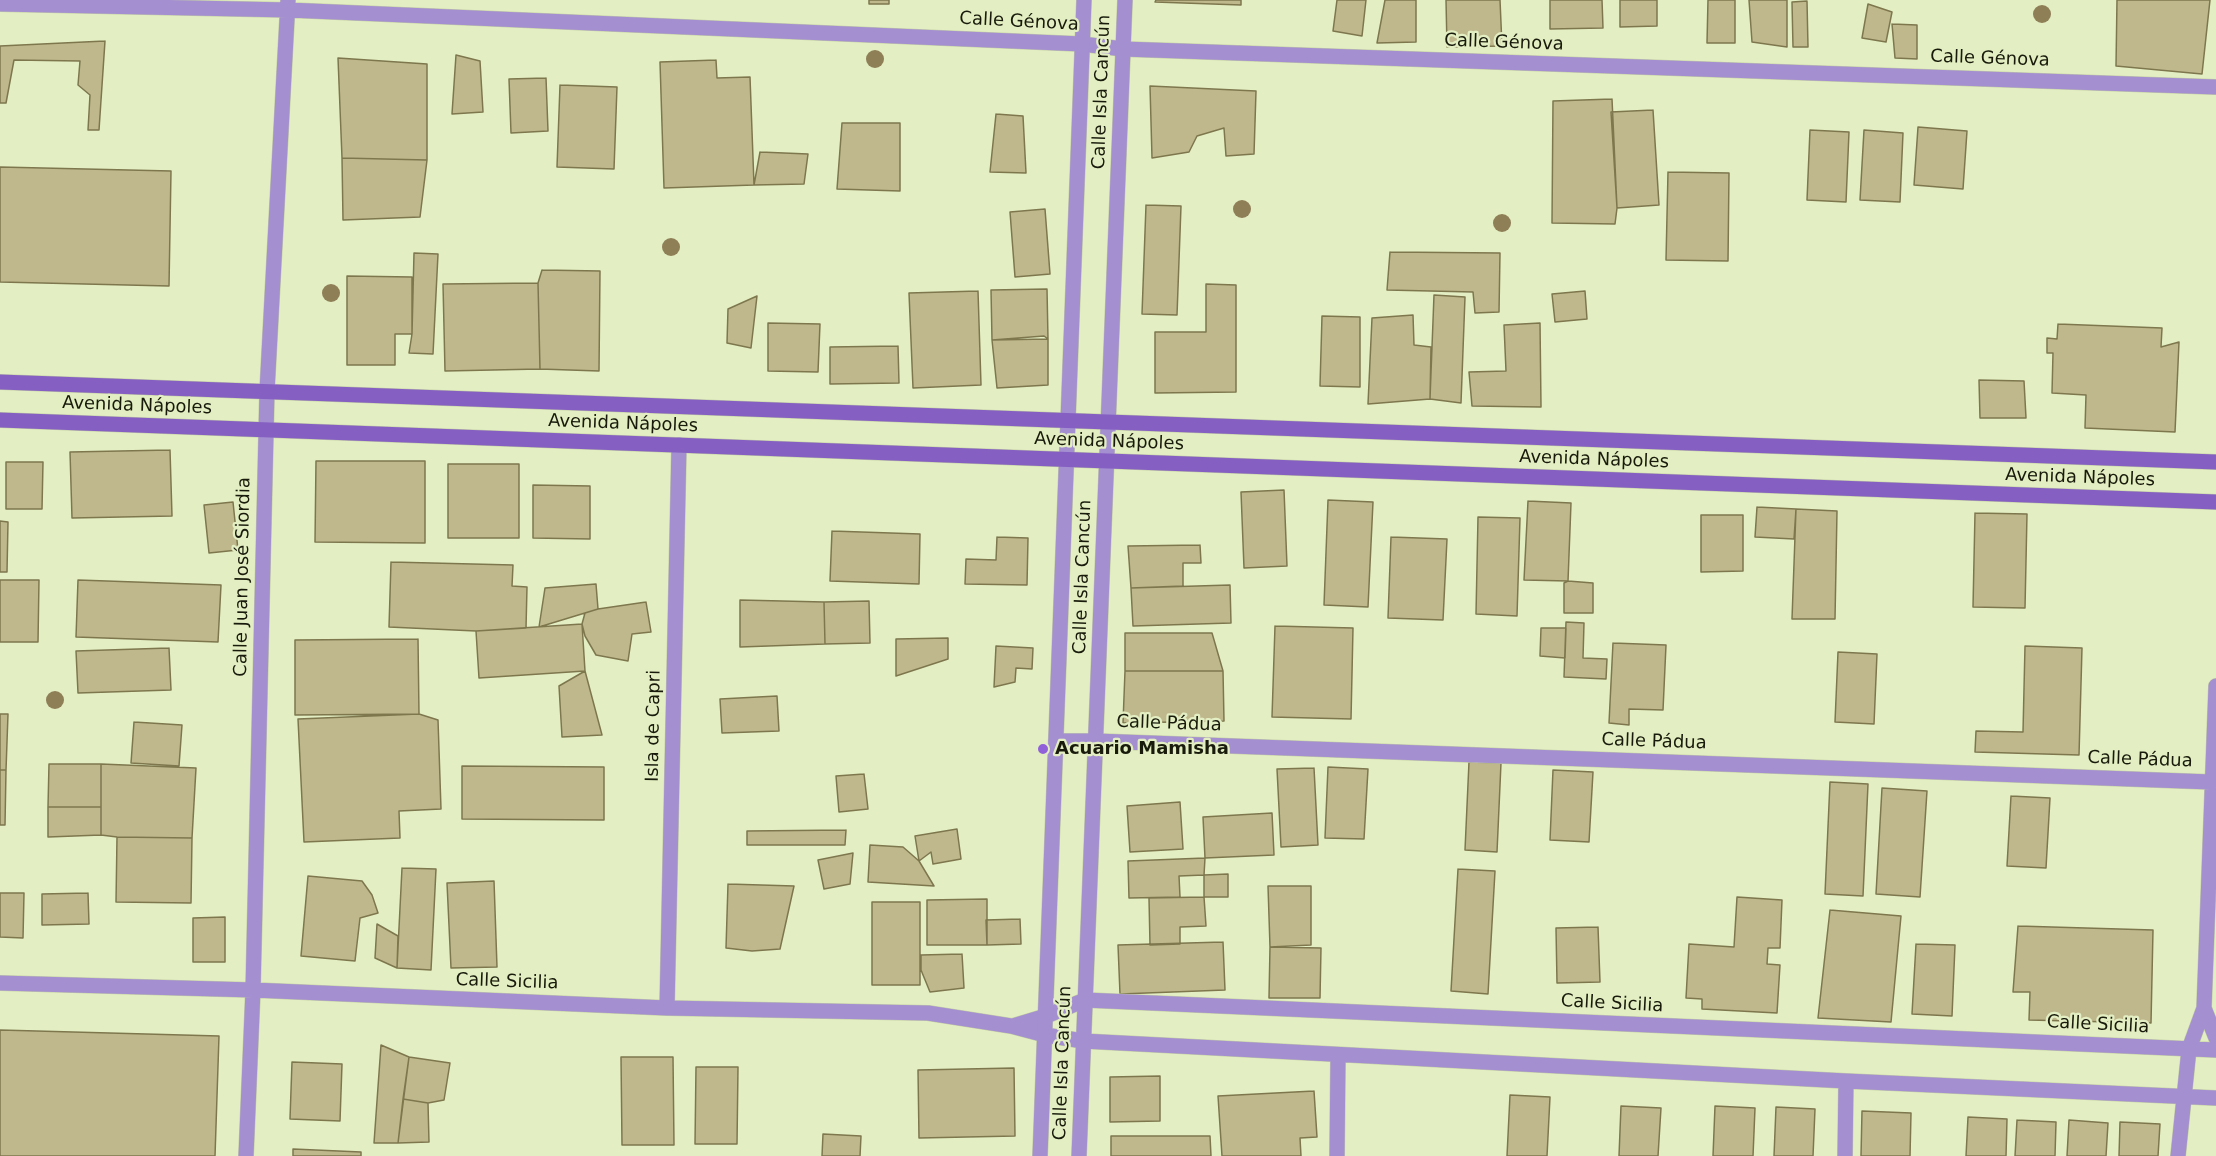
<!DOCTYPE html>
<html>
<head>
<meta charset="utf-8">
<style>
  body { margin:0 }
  canvas { display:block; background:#e3eec2 }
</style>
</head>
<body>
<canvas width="2216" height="1156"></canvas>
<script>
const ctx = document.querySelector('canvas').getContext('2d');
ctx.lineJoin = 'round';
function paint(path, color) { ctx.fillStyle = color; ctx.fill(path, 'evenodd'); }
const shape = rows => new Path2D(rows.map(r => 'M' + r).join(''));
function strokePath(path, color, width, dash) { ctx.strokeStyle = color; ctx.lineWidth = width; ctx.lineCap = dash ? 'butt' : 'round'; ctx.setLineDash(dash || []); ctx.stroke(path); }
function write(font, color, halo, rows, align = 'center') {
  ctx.font = font + ' "DejaVu Sans",sans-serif'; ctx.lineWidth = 4.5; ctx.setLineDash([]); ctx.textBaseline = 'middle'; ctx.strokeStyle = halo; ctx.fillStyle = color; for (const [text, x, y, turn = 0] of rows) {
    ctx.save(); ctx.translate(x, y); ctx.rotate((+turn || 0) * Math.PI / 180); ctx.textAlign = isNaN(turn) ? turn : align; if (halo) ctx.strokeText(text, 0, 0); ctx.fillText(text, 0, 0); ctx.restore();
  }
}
const building = shape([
  [869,0,889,0,889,4,869,4,869,0],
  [1156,0,1241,0,1241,5,1155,2,1156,0],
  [1337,0,1366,0,1362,36,1333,31,1337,0],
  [1385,0,1416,0,1416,42,1377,43,1385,0],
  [1446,0,1500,0,1502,46,1447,47,1446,0],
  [1550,0,1602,0,1603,28,1550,29,1550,0],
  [1620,0,1657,0,1657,26,1620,27,1620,0],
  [1708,0,1735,0,1735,43,1707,43,1708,0],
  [1749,0,1787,0,1787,47,1752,42,1749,0],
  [2117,0,2210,0,2202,74,2116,66,2117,0],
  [1807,1,1808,47,1793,47,1792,2,1807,1],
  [1868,4,1892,12,1886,42,1862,38,1868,4],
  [1892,24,1917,25,1917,59,1895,58,1892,24],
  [105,41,99,130,88,130,90,95,78,85,80,61,14,60,6,103,0,103,0,46,105,41],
  [456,55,480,61,483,112,452,114,456,55],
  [338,58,427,64,427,160,342,158,338,58],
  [716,60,717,78,750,77,754,185,664,188,660,62,716,60],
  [546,78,548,131,511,133,509,79,546,78],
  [560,85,617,87,614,169,557,167,560,85],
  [1150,86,1256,91,1254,154,1226,156,1224,128,1197,136,1189,152,1152,158,1150,86],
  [1612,99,1617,208,1615,224,1552,223,1553,101,1612,99],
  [1653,110,1659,205,1617,208,1611,112,1653,110],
  [996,114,1023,116,1026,173,990,172,996,114],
  [842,123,900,123,900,191,837,189,842,123],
  [1918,127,1967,131,1963,189,1914,185,1918,127],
  [1810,130,1849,132,1846,202,1807,200,1810,130],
  [1864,130,1903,133,1900,202,1860,200,1864,130],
  [760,152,808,154,804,184,754,185,760,152],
  [342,158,427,160,420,217,343,220,342,158],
  [0,167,171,171,169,286,0,282,0,167],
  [1668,172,1729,173,1728,261,1666,260,1668,172],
  [1146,205,1181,206,1177,315,1142,314,1146,205],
  [1045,209,1050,274,1015,277,1010,212,1045,209],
  [1390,252,1500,253,1499,312,1475,313,1473,292,1387,290,1390,252],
  [414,253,438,254,433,354,409,353,412,334,414,253],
  [542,270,600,271,599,371,540,369,538,283,542,270],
  [347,276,412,277,412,334,395,334,395,365,347,365,347,276],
  [538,283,540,369,445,371,443,284,538,283],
  [1206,284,1236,285,1236,392,1155,393,1155,332,1206,332,1206,284],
  [1047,289,1048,339,992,340,991,290,1047,289],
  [978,291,981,385,913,388,909,293,978,291],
  [1585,291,1587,319,1555,322,1552,294,1585,291],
  [1434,295,1465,297,1461,403,1430,399,1434,295],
  [757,296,751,348,727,343,728,309,757,296],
  [1413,315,1414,345,1431,347,1430,399,1368,404,1372,318,1413,315],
  [1322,316,1360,317,1360,387,1320,386,1322,316],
  [768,323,820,324,818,372,768,371,768,323],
  [1540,323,1541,407,1472,406,1469,372,1506,371,1504,325,1540,323],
  [2058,324,2162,328,2161,347,2179,342,2175,432,2085,428,2086,395,2052,393,2053,353,2047,353,2047,338,2057,339,2058,324],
  [1044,336,1048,339,1048,385,997,388,992,340,1044,336],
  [898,346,899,383,830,384,830,347,898,346],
  [1979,380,2024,381,2026,418,1980,418,1979,380],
  [170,450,172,516,72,518,70,452,170,450],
  [316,461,425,461,425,543,315,542,316,461],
  [6,462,43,462,42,509,6,509,6,462],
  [448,464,519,464,519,538,448,538,448,464],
  [533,485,590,486,590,539,533,538,533,485],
  [1284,490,1287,566,1244,568,1241,492,1284,490],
  [1328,500,1373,502,1368,607,1324,605,1328,500],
  [1528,501,1571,503,1568,581,1524,580,1528,501],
  [233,502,238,550,209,553,204,505,233,502],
  [1757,507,1796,509,1794,539,1755,537,1757,507],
  [1796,509,1837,511,1835,619,1792,619,1796,509],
  [1975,513,2027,514,2025,608,1973,607,1975,513],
  [1701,515,1743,515,1743,571,1701,572,1701,515],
  [1478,517,1520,518,1517,616,1476,614,1478,517],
  [0,521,8,522,7,572,0,572,0,521],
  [832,531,920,534,919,584,830,581,832,531],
  [997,537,1028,538,1027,585,965,584,966,559,996,560,997,537],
  [1391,537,1447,539,1443,620,1388,618,1391,537],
  [1200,545,1201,563,1183,563,1183,586,1131,588,1128,546,1200,545],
  [391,562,513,565,512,586,527,587,526,628,476,631,389,627,391,562],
  [0,580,39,580,38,642,0,642,0,580],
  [78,580,221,585,218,642,76,637,78,580],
  [1568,581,1593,583,1593,613,1564,613,1564,583,1568,581],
  [596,584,598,609,539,627,545,588,596,584],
  [1230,585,1231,623,1133,626,1131,588,1230,585],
  [740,600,824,602,825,644,740,647,740,600],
  [869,601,870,643,825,644,824,602,869,601],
  [646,602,651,632,632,634,628,661,596,655,585,636,582,624,585,613,598,609,646,602],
  [1566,622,1584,623,1583,658,1607,659,1606,679,1564,677,1566,622],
  [582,624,585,671,479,678,476,631,582,624],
  [1275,626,1353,628,1351,719,1272,717,1275,626],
  [1541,628,1566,628,1565,658,1540,656,1541,628],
  [1125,633,1212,633,1223,671,1125,671,1125,633],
  [948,638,948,659,896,676,896,639,948,638],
  [418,639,419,714,295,715,295,640,418,639],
  [1613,643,1666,645,1663,710,1629,709,1629,725,1609,723,1613,643],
  [996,646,1033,648,1032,669,1016,668,1015,682,994,687,996,646],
  [2025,646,2082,648,2079,755,1975,752,1976,731,2023,732,2025,646],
  [169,648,171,690,78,693,76,651,169,648],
  [1838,652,1877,654,1874,724,1835,722,1838,652],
  [585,671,602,735,562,737,559,686,585,671],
  [1125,671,1223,671,1224,721,1123,723,1125,671],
  [777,696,779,731,722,733,720,699,777,696],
  [0,714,8,714,6,770,0,770,0,714],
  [419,714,438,720,441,809,399,811,400,838,304,842,298,719,419,714],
  [134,722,182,725,179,766,131,763,134,722],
  [1469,762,1501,763,1497,852,1465,850,1469,762],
  [49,764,101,764,101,807,48,807,49,764],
  [101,764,196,768,192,838,117,837,101,835,101,764],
  [462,766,604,767,604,820,462,819,462,766],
  [1328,767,1368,769,1364,839,1325,838,1328,767],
  [1314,768,1318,845,1281,847,1277,769,1314,768],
  [0,770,6,770,5,825,0,825,0,770],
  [1553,770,1593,772,1589,842,1550,840,1553,770],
  [864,774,868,809,839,812,836,776,864,774],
  [1830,782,1868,784,1863,896,1825,894,1830,782],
  [1882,788,1927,791,1920,897,1876,894,1882,788],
  [2011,796,2050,798,2046,868,2007,866,2011,796],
  [1180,802,1183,849,1130,852,1127,806,1180,802],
  [48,807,101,807,101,835,48,837,48,807],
  [1272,813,1274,855,1205,858,1203,817,1272,813],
  [957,829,961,859,933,864,931,852,919,861,915,836,957,829],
  [846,830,845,845,747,845,747,831,846,830],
  [117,837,192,838,191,903,116,902,117,837],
  [870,845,903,847,919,861,934,886,868,882,870,845],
  [853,853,850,884,824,889,818,860,853,853],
  [1205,858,1204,875,1179,876,1180,897,1129,898,1128,861,1205,858],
  [402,868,436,869,431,970,397,968,402,868],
  [1458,869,1495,871,1488,994,1451,991,1458,869],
  [1228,874,1228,897,1204,897,1204,875,1228,874],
  [308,876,362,881,372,895,378,913,360,918,355,961,301,956,308,876],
  [494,881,497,967,451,968,447,883,494,881],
  [728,884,794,886,780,949,752,951,726,948,728,884],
  [1268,886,1311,886,1311,945,1270,947,1268,886],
  [0,893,24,893,23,938,0,937,0,893],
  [88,893,89,924,42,925,42,894,88,893],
  [1204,897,1206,926,1180,927,1180,944,1150,945,1149,898,1204,897],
  [1737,897,1782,900,1780,948,1768,948,1767,964,1780,965,1777,1013,1702,1009,1702,999,1686,998,1689,944,1734,947,1737,897],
  [987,899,987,945,927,945,927,900,987,899],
  [872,902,920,902,920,985,872,985,872,902],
  [1830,910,1901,916,1891,1022,1818,1018,1830,910],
  [225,917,225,962,193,962,193,918,225,917],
  [1020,919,1021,944,987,945,986,920,1020,919],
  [377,924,398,936,397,968,375,958,377,924],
  [2018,926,2153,930,2151,1023,2029,1020,2030,992,2013,992,2018,926],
  [1598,927,1600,982,1557,983,1556,928,1598,927],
  [1223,942,1225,990,1120,994,1118,945,1223,942],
  [1916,944,1955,945,1952,1016,1912,1014,1916,944],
  [1270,947,1321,948,1320,998,1269,998,1270,947],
  [962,954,964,988,930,992,921,970,921,955,962,954],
  [0,1030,219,1036,215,1156,0,1156,0,1030],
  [381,1045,409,1057,398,1143,374,1143,381,1045],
  [409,1057,450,1063,444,1100,428,1103,403,1099,409,1057],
  [621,1057,673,1057,674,1145,622,1145,621,1057],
  [292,1062,342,1064,340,1121,290,1119,292,1062],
  [696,1067,738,1067,737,1144,695,1144,696,1067],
  [1014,1068,1015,1136,919,1138,918,1070,1014,1068],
  [1160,1076,1160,1121,1110,1122,1110,1077,1160,1076],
  [1314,1091,1317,1137,1300,1138,1301,1156,1222,1156,1218,1096,1314,1091],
  [1510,1095,1550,1097,1547,1156,1507,1156,1510,1095],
  [403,1099,428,1103,429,1142,398,1143,403,1099],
  [1621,1106,1661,1108,1658,1156,1619,1156,1621,1106],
  [1715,1106,1755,1108,1753,1156,1713,1156,1715,1106],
  [1776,1107,1815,1109,1813,1156,1774,1156,1776,1107],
  [1862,1111,1911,1113,1910,1156,1861,1156,1862,1111],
  [1968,1117,2007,1119,2006,1156,1966,1156,1968,1117],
  [2017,1120,2056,1122,2055,1156,2015,1156,2017,1120],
  [2069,1120,2108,1123,2106,1156,2067,1156,2069,1120],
  [2120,1122,2160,1124,2158,1156,2119,1156,2120,1122],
  [823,1134,861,1136,860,1156,822,1156,823,1134],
  [1111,1136,1210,1136,1211,1156,1111,1156,1111,1136],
  [293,1149,361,1152,361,1156,293,1156,293,1149]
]);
paint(building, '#c0b88d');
strokePath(building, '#7e774e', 1.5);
const minor = shape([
  [0,4,288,10,1082,44,1123,49,2216,87],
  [1056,741,1096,741,2211,782],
  [0,983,253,990,667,1008,928,1013,1011,1026,1045,1035,1083,1041,1846,1081,2216,1098],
  [667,1008,679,445],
  [2204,1008,2216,1038],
  [1013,1026,1046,1016,1085,1000,2216,1050],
  [246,1156,253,990,267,391,288,0],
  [1337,1156,1338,1056],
  [1845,1156,1846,1081],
  [2178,1156,2189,1049,2204,1008,2216,686]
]);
const tertiary = shape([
  [1040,1156,1084,0],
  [1079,1156,1125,0]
]);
const secondary = shape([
  [0,382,2216,462],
  [0,420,2216,502]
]);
strokePath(minor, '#c3cca5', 16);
strokePath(tertiary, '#c3cca5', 16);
strokePath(secondary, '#c3cca5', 16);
strokePath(minor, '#a48fd1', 15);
strokePath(tertiary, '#a48fd1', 15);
strokePath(secondary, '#8560c2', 15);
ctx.fillStyle = '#8f7f57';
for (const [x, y] of [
  [2042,14],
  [875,59],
  [1242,209],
  [1502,223],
  [671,247],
  [331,293],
  [55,700]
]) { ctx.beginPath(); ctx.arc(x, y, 9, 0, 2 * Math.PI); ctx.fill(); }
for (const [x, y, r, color] of [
  [1043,749,6,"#9161da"]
]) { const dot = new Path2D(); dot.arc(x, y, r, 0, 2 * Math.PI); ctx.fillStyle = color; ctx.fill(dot); strokePath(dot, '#e3eec2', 2); }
write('18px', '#181b0b', '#e3eec2', [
  ["Calle Génova",1019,22,3],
  ["Calle Génova",1504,43,2],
  ["Calle Génova",1990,59,2],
  ["Calle Isla Cancún",1102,92,-88],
  ["Avenida Nápoles",137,406,2],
  ["Avenida Nápoles",623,424,2],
  ["Avenida Nápoles",1109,442,2],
  ["Avenida Nápoles",1594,460,2],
  ["Avenida Nápoles",2080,478,2],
  ["Calle Juan José Siordia",243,577,-89],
  ["Calle Isla Cancún",1083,577,-88],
  ["Calle Pádua",1169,724,2],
  ["Isla de Capri",654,726,-89],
  ["Calle Pádua",1654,742,2],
  ["Calle Pádua",2140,760,2],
  ["Calle Sicilia",507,982,2],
  ["Calle Sicilia",1612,1004,3],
  ["Calle Sicilia",2098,1025,3],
  ["Calle Isla Cancún",1063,1063,-88]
]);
write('bold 18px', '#181b0b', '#e3eec2', [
  ["Acuario Mamisha",1055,749]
], 'left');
</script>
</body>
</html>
